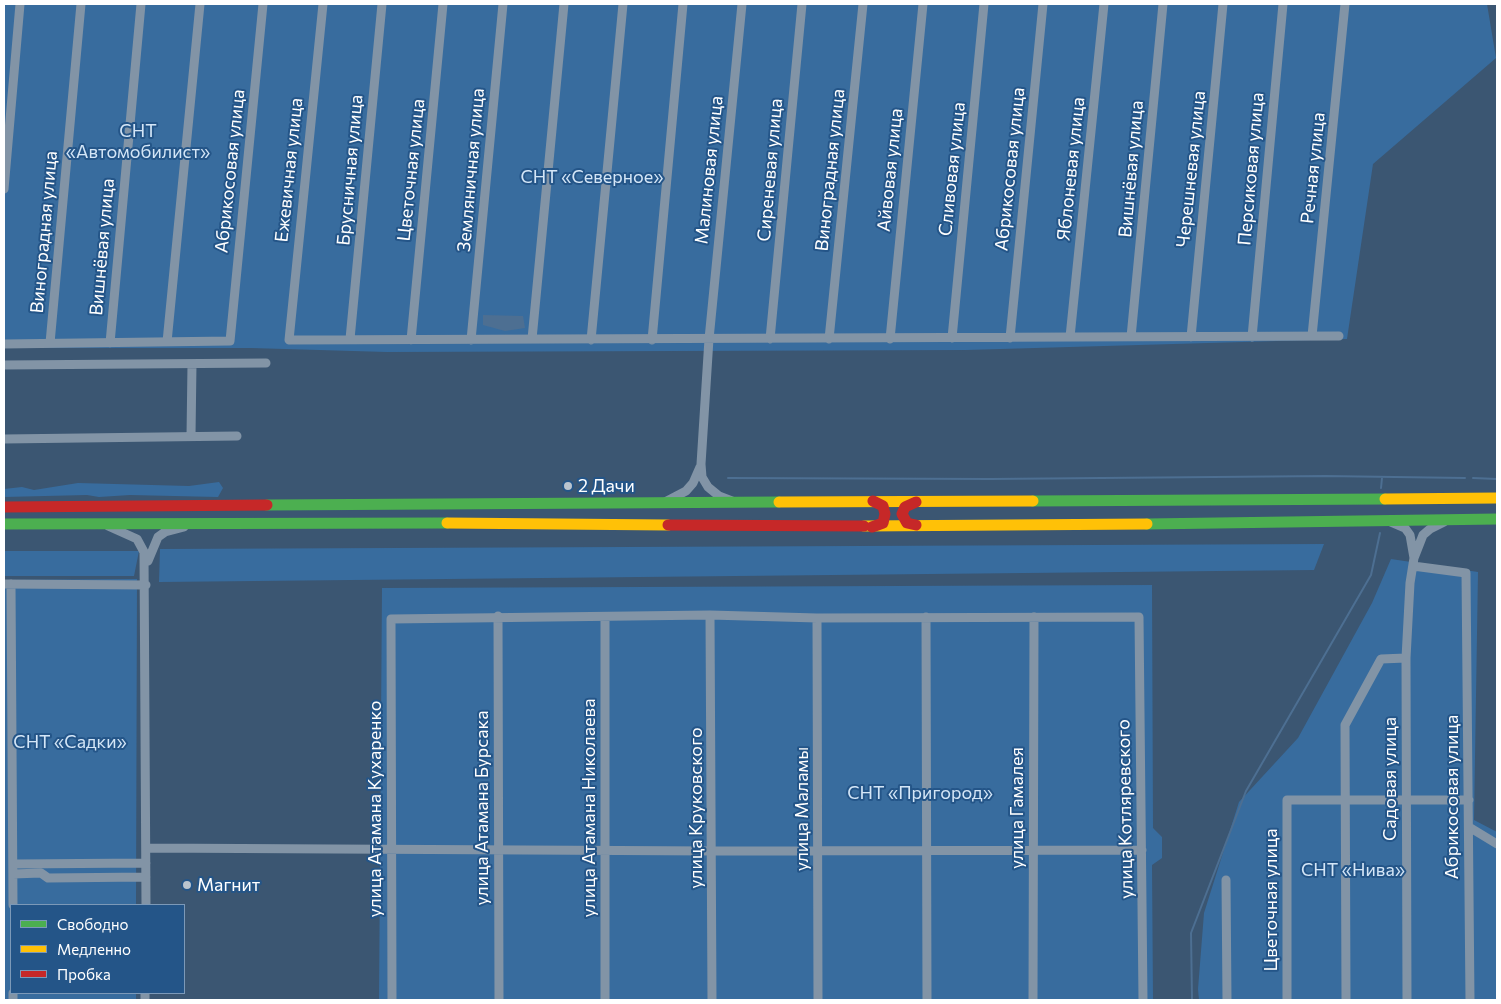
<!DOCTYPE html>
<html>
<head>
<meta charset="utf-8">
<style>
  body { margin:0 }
  #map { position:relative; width:1501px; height:1004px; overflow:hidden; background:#3b5672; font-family:Commissioner,sans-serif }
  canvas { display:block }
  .frame { position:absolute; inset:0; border:5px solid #fff; pointer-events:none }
  .legend { position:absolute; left:10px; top:904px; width:175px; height:90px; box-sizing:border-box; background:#245588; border:1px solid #7c99b8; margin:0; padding:6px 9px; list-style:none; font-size:15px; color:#fff }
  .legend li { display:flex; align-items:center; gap:10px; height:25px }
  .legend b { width:25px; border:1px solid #7c99b8 }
</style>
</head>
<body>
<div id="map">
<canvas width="1501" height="1004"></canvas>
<div class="frame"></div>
<ul class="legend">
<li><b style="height:6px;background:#4caf50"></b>Свободно</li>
<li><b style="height:6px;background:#ffc107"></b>Медленно</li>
<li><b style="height:6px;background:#c62828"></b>Пробка</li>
</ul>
</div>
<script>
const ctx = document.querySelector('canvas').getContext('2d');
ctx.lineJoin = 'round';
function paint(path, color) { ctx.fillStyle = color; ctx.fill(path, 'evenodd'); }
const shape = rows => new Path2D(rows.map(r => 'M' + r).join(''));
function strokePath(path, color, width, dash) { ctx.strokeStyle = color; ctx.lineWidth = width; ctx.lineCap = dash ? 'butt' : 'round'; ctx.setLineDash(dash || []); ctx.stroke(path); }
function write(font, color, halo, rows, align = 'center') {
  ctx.font = font + ' Commissioner,sans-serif'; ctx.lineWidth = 4; ctx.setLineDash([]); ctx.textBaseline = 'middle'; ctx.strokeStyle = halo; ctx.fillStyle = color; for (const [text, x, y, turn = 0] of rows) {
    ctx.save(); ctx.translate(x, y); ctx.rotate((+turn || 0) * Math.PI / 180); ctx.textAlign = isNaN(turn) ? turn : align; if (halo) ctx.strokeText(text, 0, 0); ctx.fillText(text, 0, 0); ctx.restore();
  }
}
paint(shape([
  [4,4,1487,4,1496,58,1373,164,1347,339,966,350,387,352,251,348,4,348],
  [219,482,223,488,218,497,130,495,99,497,87,495,4,497,4,489,22,487,34,490,78,483,189,486],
  [1324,544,1314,570,159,582,160,549],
  [4,551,139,551,134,576,4,576],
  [1391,559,1478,572,1474,820,1497,832,1497,1000,1199,1000,1198,989,1204,913,1239,802,1298,738,1372,603],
  [137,579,136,905,11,905,11,993,136,993,136,1000,4,1000,4,580],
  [1152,585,1153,828,1162,837,1162,858,1152,865,1153,1000,379,1000,382,588]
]), '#386c9e');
paint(shape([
  [483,315,523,316,525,328,505,331,483,325]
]), '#4d6f92');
strokePath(shape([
  [728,478,990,479,1325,476,1465,478],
  [1473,478,1497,479],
  [1381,488,1382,478],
  [1192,1000,1191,933,1246,791,1371,575,1380,533]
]), '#4d6f92', 2);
strokePath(shape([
  [323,4,289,340,1339,336],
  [4,189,20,4],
  [1312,336,1345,4],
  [1070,337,1104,4],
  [1131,337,1163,4],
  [1191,337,1223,4],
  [1252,337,1283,4],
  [952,338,984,4],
  [1010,338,1043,4],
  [350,339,382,4],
  [532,339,564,4],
  [770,339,802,4],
  [829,339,863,4],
  [890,339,923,4],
  [411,340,443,4],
  [471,340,503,4],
  [591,340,623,4],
  [652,340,683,4],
  [167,342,200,4],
  [50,343,81,4],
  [110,343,141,4],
  [4,344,230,341,263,4],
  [4,365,266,363],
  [191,436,192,364],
  [4,439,237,436],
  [732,501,719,496,708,487,702,477,701,464,709,339,742,4],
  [665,502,686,491,693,483,700,467],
  [1391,522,1405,528,1410,535,1414,558],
  [108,526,137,539,144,552,146,905],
  [148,561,158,537,165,532,184,527],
  [1413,566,1466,573,1470,1000],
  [4,584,146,585],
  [11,584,13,905],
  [710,615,712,1000],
  [498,616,499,1000],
  [605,617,605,1000],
  [926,617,927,1000],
  [817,618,818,1000],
  [1469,827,1497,844],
  [146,848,713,851,1142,850],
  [14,864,146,863],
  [13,874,41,873,48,878,146,877],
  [1226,880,1227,1000],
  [13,1000,13,993],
  [145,1000,145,993],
  [392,1000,391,619,710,615,817,618,1139,617,1143,1000],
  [1033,1000,1034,617],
  [1287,1000,1287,800,1469,800],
  [1346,1000,1345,725,1381,659,1406,658],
  [1407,1000,1406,658,1410,583,1414,558,1423,535,1430,529,1444,522]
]), '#8294a6', 9);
strokePath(shape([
  [1033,501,1385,499],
  [267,505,779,502],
  [4,524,447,523],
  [1147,524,1497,519]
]), '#4caf50', 11);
strokePath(shape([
  [1385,499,1497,498],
  [779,502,1033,501],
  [447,523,668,525],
  [864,526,1147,524]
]), '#ffc107', 11);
strokePath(shape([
  [916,502,905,507,902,514,907,523,916,525],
  [4,507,267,505],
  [668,525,864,526],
  [872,527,883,523,885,514,883,506,873,501]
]), '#c62828', 11);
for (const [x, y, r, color] of [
  [568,486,5,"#bac4ce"],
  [187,885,5,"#bac4ce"]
]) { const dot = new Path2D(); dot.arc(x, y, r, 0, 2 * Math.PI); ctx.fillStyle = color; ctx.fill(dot); strokePath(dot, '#245588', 2); }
write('18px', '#d4e6f7', '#245588', [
  ["СНТ",138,131],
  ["«Автомобилист»",138,152],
  ["СНТ «Северное»",592,177],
  ["СНТ «Садки»",70,742],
  ["СНТ «Пригород»",920,793],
  ["СНТ «Нива»",1353,870]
]);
write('18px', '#fff', '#245588', [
  ["Речная улица",1313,168,-84],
  ["Сливовая улица",952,169,-84],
  ["Абрикосовая улица",1010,169,-84],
  ["Яблоневая улица",1071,169,-84],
  ["Вишнёвая улица",1131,169,-85],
  ["Черешневая улица",1191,169,-84],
  ["Персиковая улица",1251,169,-85],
  ["Ежевичная улица",289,170,-84],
  ["Брусничная улица",350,170,-85],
  ["Цветочная улица",411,170,-84],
  ["Земляничная улица",471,170,-85],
  ["Малиновая улица",709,170,-84],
  ["Сиреневая улица",770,170,-85],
  ["Виноградная улица",830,170,-84],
  ["Айвовая улица",890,170,-84],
  ["Абрикосовая улица",230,171,-84],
  ["Виноградная улица",44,232,-85],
  ["Вишнёвая улица",102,247,-85],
  ["Садовая улица",1390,779,-90],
  ["Абрикосовая улица",1452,797,-90],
  ["улица Атамана Бурсака",482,808,-90],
  ["улица Атамана Николаева",589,808,-90],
  ["улица Круковского",696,808,-90],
  ["улица Гамалея",1017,808,-90],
  ["улица Атамана Кухаренко",375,809,-90],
  ["улица Маламы",802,809,-90],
  ["улица Котляревского",1125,809,-91],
  ["Цветочная улица",1271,900,-90]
]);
write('18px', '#fff', '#245588', [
  ["2 Дачи",578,486],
  ["Магнит",197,885]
], 'left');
</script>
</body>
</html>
